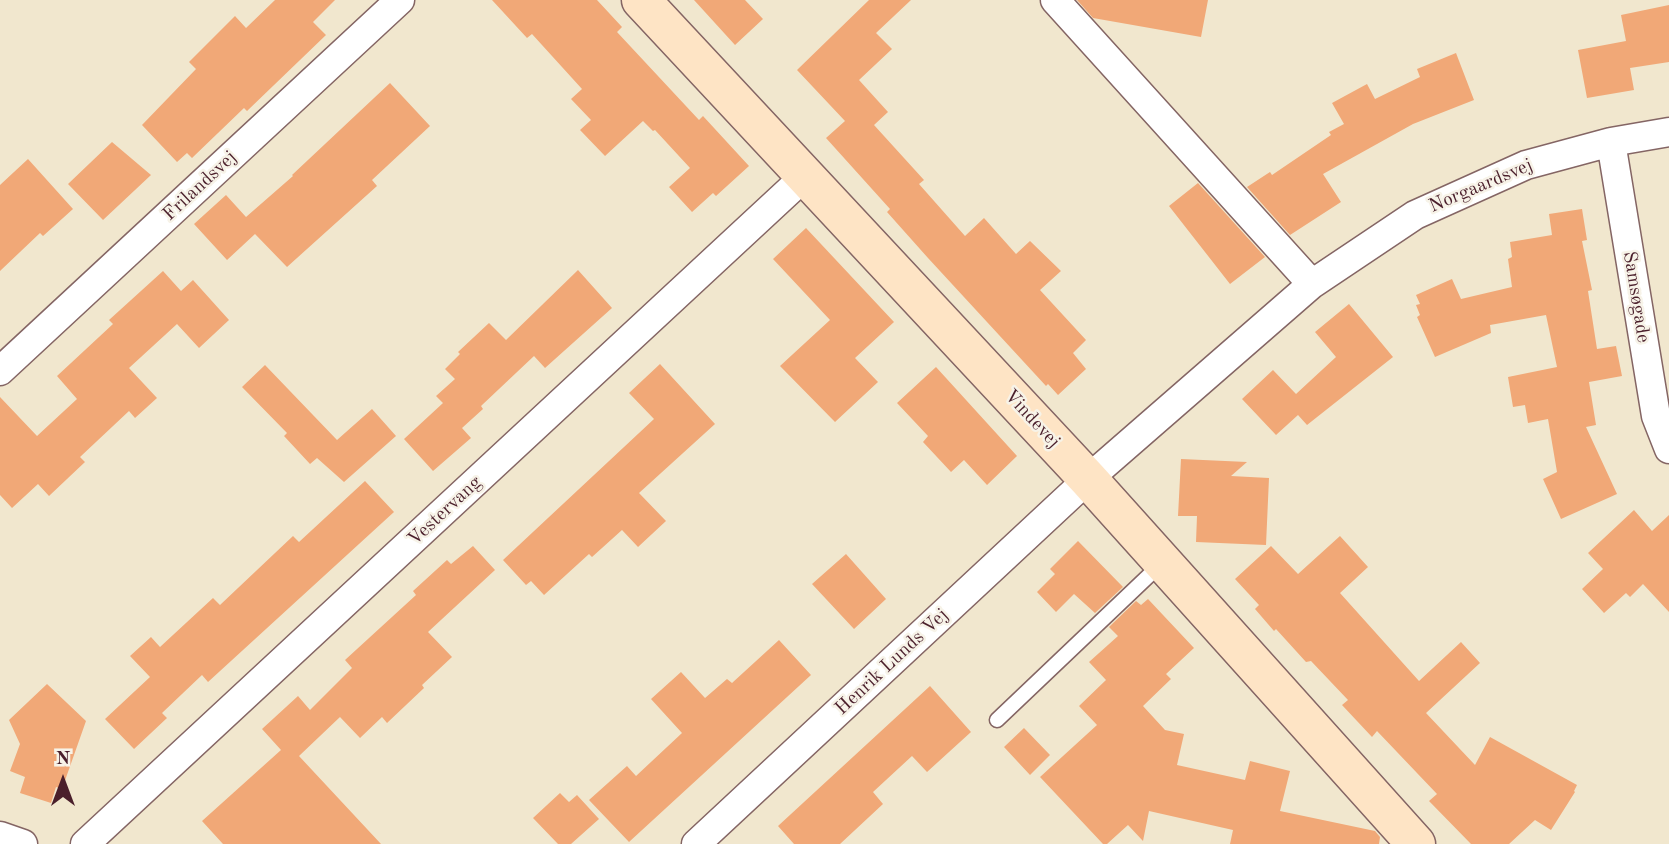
<!DOCTYPE html>
<html>
<head>
<meta charset="utf-8">
<style>
  body { margin:0 }
  #map { position:relative; width:1669px; height:844px; overflow:hidden; background:#f1e7ce; font-family:"Old Standard TT",serif }
  canvas { display:block }
  .north { position:absolute; left:28px; top:746px; width:70px; height:70px; -webkit-text-stroke:5px #f7f3e8; paint-order:stroke; rotate:0deg; font-size:19px; font-weight:700; line-height:28px; text-align:center; color:#4a1f2b }
  .north::after { content:''; display:block; margin:auto; width:24px; height:32px; background:#4a1f2b; clip-path:polygon(50% 0,100% 100%,50% 72%,0 100%) }
</style>
</head>
<body>
<div id="map">
<canvas width="1669" height="844"></canvas>
<div class="north">N</div>
</div>
<script>
const ctx = document.querySelector('canvas').getContext('2d');
ctx.lineJoin = 'round';
function paint(path, color) { ctx.fillStyle = color; ctx.fill(path, 'evenodd'); }
const shape = rows => new Path2D(rows.map(r => 'M' + r).join(''));
function strokePath(path, color, width, dash) { ctx.strokeStyle = color; ctx.lineWidth = width; ctx.lineCap = dash ? 'butt' : 'round'; ctx.setLineDash(dash || []); ctx.stroke(path); }
function write(font, color, halo, rows, align = 'center') {
  ctx.font = font + ' "Old Standard TT",serif'; ctx.lineWidth = 5; ctx.setLineDash([]); ctx.textBaseline = 'middle'; ctx.strokeStyle = halo; ctx.fillStyle = color; for (const [text, x, y, turn = 0] of rows) {
    ctx.save(); ctx.translate(x, y); ctx.rotate((+turn || 0) * Math.PI / 180); ctx.textAlign = isNaN(turn) ? turn : align; if (halo) ctx.strokeText(text, 0, 0); ctx.fillText(text, 0, 0); ctx.restore();
  }
}
paint(shape([
  [275,0,335,0,313,22,326,35,247,111,244,108,192,158,187,153,177,162,142,125,196,69,189,62,235,16,246,28],
  [492,0,597,0,622,27,617,32,699,120,703,116,749,166,716,196,713,193,692,212,669,187,690,168,655,130,653,131,643,121,605,156,580,130,591,120,571,99,582,89,532,34,527,38],
  [694,0,745,0,763,19,735,45],
  [869,0,911,0,876,33,892,49,859,80,888,112,874,125,924,180,919,184,965,236,984,218,1016,254,1030,241,1061,271,1040,290,1086,340,1073,353,1086,369,1058,395,1048,384,1046,386,928,258,887,212,890,209,826,138,845,121,797,70],
  [1077,0,1208,0,1201,37,1093,18],
  [1669,5,1669,62,1630,68,1634,90,1587,98,1578,50,1626,41,1621,15],
  [1456,53,1474,100,1413,124,1323,174,1341,202,1290,235,1247,187,1270,172,1272,175,1331,135,1329,132,1344,124,1332,103,1367,84,1375,99,1420,77,1417,69],
  [390,83,430,126,372,180,377,186,287,267,255,234,227,260,194,224,226,195,246,217,293,176,292,175],
  [112,142,151,175,103,220,68,184],
  [28,159,73,209,43,236,40,233,0,271,0,185],
  [1198,183,1265,257,1230,284,1169,206],
  [1582,209,1587,240,1582,241,1592,290,1588,291,1597,349,1616,346,1622,376,1589,382,1596,425,1586,427,1617,494,1561,519,1543,479,1557,472,1548,419,1528,423,1525,405,1513,407,1508,377,1557,367,1546,315,1490,325,1491,333,1435,357,1417,317,1420,315,1416,305,1420,304,1416,295,1452,279,1461,299,1512,287,1508,259,1512,257,1510,242,1552,235,1549,214],
  [806,228,894,322,855,358,878,382,835,422,780,366,830,320,773,259],
  [578,270,612,308,545,368,534,356,481,406,483,409,462,428,471,438,433,471,404,439,443,403,436,396,455,379,445,369,460,354,458,352,489,323,506,340],
  [163,271,181,291,193,280,229,320,199,348,177,324,129,368,157,398,135,418,129,411,80,457,85,462,49,496,38,484,12,508,0,495,0,397,37,436,77,399,57,376,113,324,109,320],
  [1349,304,1393,357,1307,425,1298,415,1276,435,1242,399,1273,370,1296,394,1336,357,1315,332],
  [660,364,715,424,639,493,666,521,638,547,622,530,592,557,589,554,544,595,531,581,526,585,503,560,654,419,629,393],
  [265,365,337,440,372,409,396,436,344,482,317,458,310,464,284,436,287,433,242,387],
  [936,367,1017,456,987,485,964,460,951,472,923,442,928,436,897,403],
  [1181,459,1247,462,1231,476,1269,478,1266,545,1196,542,1197,516,1178,516],
  [365,481,394,512,208,682,202,675,162,713,167,718,134,749,105,719,150,677,130,656,151,637,160,647,213,598,220,605,293,536,299,542],
  [1634,510,1652,531,1669,515,1669,612,1643,584,1630,597,1626,593,1604,613,1582,589,1603,569,1588,553],
  [1340,536,1368,567,1340,593,1419,681,1461,642,1480,663,1426,713,1475,765,1490,737,1577,785,1574,791,1575,792,1551,830,1535,820,1509,844,1471,844,1429,801,1437,794,1377,731,1372,737,1342,705,1348,700,1311,661,1306,662,1276,629,1274,631,1255,609,1259,605,1235,579,1271,546,1298,574],
  [1078,541,1123,587,1095,613,1074,594,1056,612,1037,592,1055,574,1050,569],
  [473,546,495,570,428,632,452,657,422,685,424,688,387,723,382,717,360,738,340,717,299,756,381,844,223,844,202,821,281,750,262,729,298,696,310,710,352,668,345,660,416,595,413,591,447,560,451,564],
  [846,554,886,599,854,629,812,584],
  [1148,599,1194,648,1166,674,1171,679,1143,706,1165,730,1184,734,1177,765,1245,780,1250,761,1290,771,1280,811,1375,831,1380,837,1379,844,1230,844,1233,830,1149,811,1143,841,1128,825,1107,844,1103,844,1040,777,1097,725,1079,706,1106,680,1089,662,1118,636,1109,627,1136,601,1141,605],
  [779,640,811,675,629,842,589,800,627,766,636,776,682,733,651,699,681,672,705,698,727,679,732,683],
  [47,684,86,721,62,789,56,787,51,803,20,793,25,777,10,771,20,744,9,720],
  [930,686,971,732,927,772,912,756,873,792,883,804,840,844,794,844,778,826],
  [1024,728,1050,755,1030,775,1004,747],
  [560,793,569,802,577,795,599,819,571,844,558,844,533,818]
]), '#f1a877');
const lane = shape([
  [997,720,1161,564]
]);
const street = shape([
  [1055,0,1312,284],
  [1611,142,1656,416,1669,449],
  [0,371,400,0],
  [0,836,23,844],
  [85,844,804,177],
  [696,844,1088,479,1312,284,1415,215,1526,165,1611,142,1669,132]
]);
const secondary = shape([
  [641,0,1088,479,1416,844]
]);
strokePath(lane, '#846564', 17);
strokePath(street, '#846564', 31);
strokePath(secondary, '#846564', 41);
strokePath(lane, '#fff', 14);
strokePath(street, '#fff', 28);
strokePath(secondary, '#fee4c5', 38);
write('19px', '#4a1f2b', '#f7f3e8', [
  ["Frilandsvej",200,186,-43],
  ["Norgaardsvej",1481,186,-23],
  ["Samsøgade",1636,297,81],
  ["Vindevej",1032,419,47],
  ["Vestervang",445,511,-43],
  ["Henrik Lunds Vej",892,662,-43]
]);
</script>
</body>
</html>
